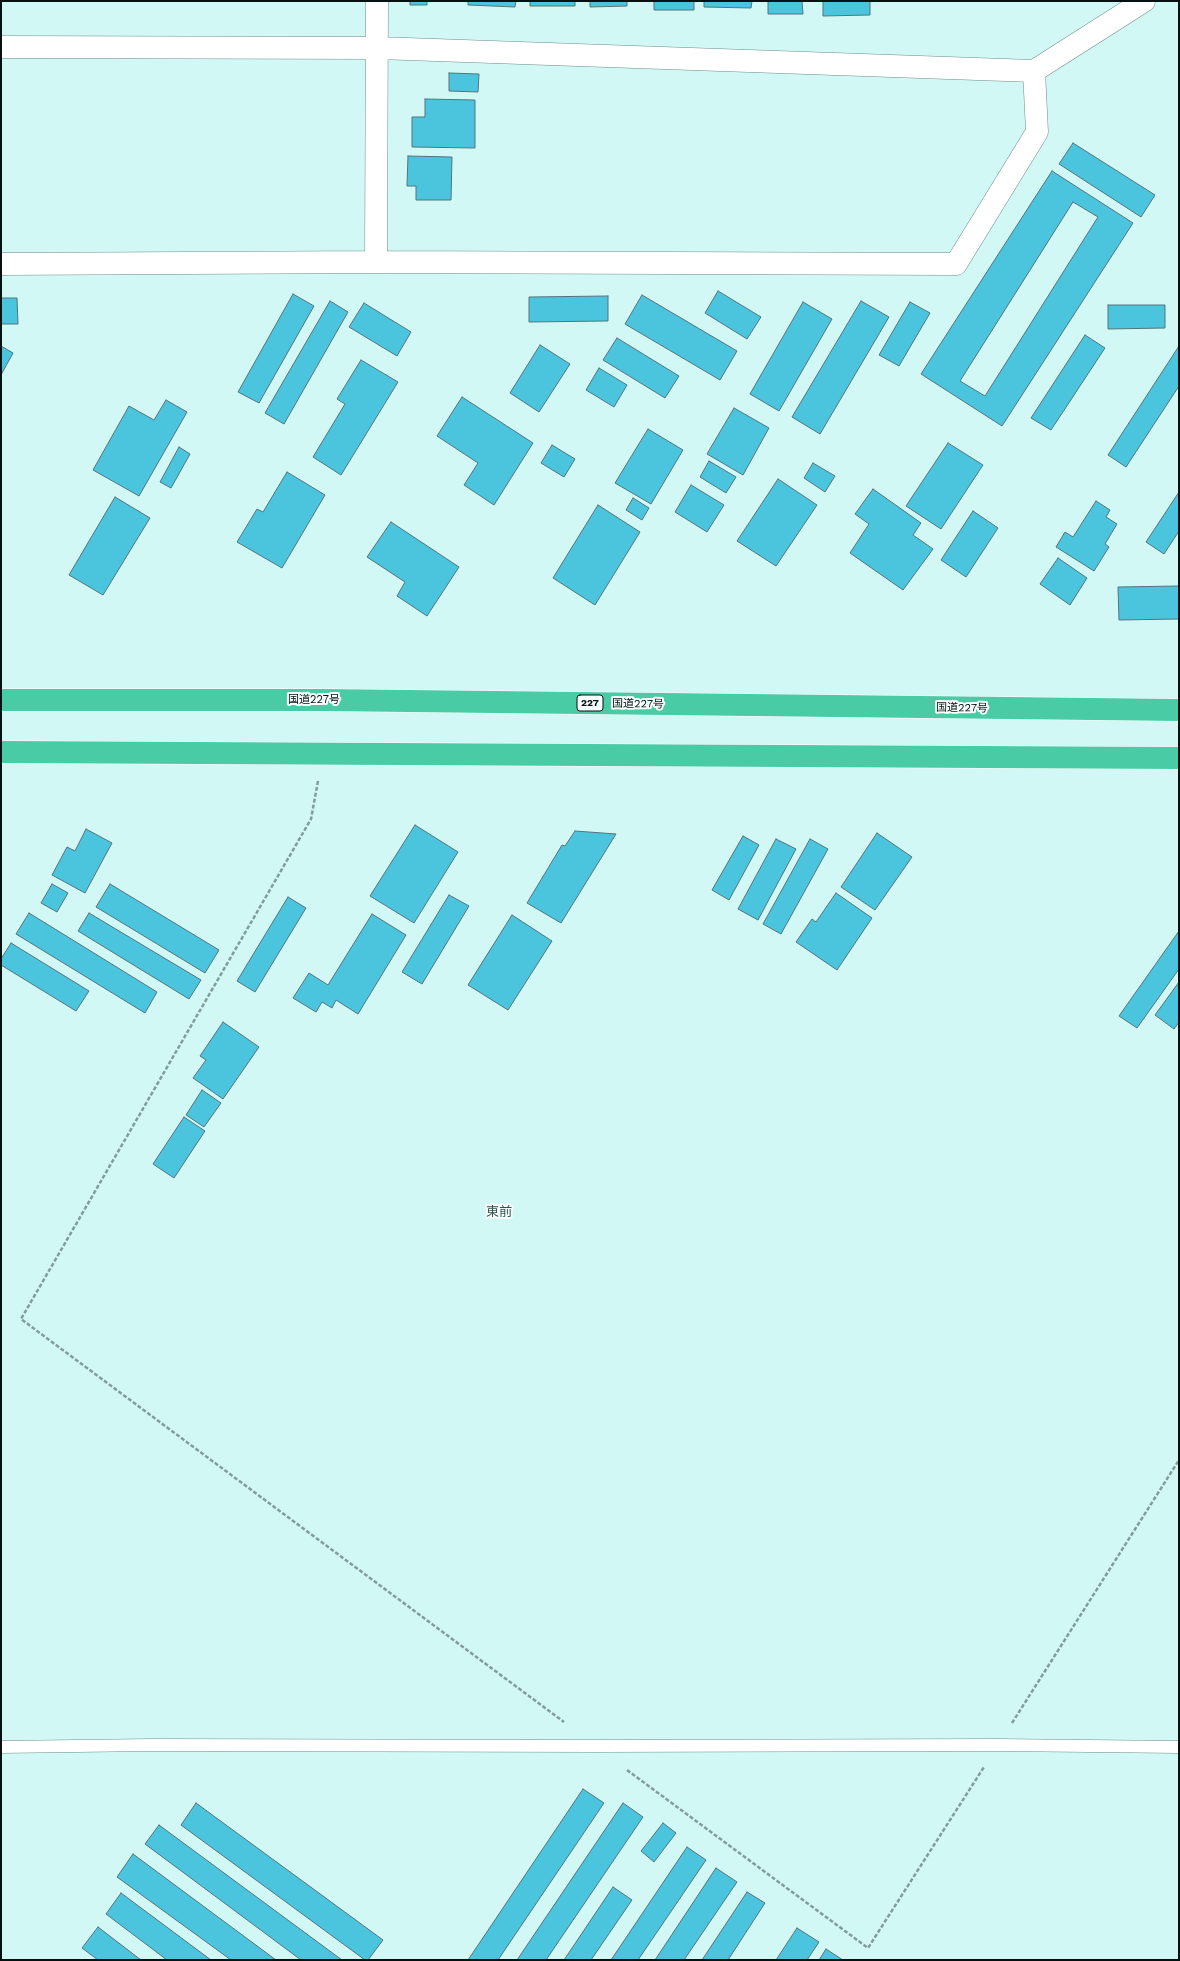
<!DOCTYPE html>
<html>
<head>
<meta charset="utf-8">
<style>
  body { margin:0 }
  #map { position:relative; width:1180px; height:1961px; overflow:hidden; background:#d2f8f5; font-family:"Work Sans",sans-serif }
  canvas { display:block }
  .frame { position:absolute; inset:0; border:2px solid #041110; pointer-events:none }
</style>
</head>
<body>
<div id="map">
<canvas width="1180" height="1961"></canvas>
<div class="frame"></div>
</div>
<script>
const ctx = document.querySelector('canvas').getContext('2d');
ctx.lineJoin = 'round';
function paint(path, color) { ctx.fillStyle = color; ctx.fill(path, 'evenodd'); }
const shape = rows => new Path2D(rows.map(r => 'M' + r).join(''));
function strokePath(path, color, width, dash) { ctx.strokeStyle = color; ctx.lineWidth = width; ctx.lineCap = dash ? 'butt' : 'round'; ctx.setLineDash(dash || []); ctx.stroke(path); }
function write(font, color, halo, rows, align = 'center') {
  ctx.font = font + ' "Work Sans","Noto Sans JP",sans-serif'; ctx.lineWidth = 4; ctx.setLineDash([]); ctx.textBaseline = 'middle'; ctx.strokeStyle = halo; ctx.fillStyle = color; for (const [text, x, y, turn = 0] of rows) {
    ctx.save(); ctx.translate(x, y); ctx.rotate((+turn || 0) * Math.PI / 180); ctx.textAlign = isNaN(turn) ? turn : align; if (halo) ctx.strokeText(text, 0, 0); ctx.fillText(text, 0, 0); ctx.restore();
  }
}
const building = shape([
  [410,1,427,1,427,5,410,5,410,1],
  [468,1,516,1,515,7,468,5,468,1],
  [530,1,575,1,575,6,530,6,530,1],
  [590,1,627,1,627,6,590,7,590,1],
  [654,1,694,1,694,10,654,10,654,1],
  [704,1,752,1,751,8,704,7,704,1],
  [768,1,802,1,803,14,768,14,768,1],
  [823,1,870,1,870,15,823,16,823,1],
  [449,73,479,74,478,92,449,91,449,73],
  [425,99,475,100,475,148,412,147,412,117,425,117,425,99],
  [1073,143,1155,195,1141,217,1059,164,1073,143],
  [408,156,452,157,451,200,416,200,416,186,407,186,408,156],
  [1052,171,1133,223,1002,426,921,374,1052,171],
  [1073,202,1098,217,985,396,960,381,1073,202],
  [718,291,761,317,747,339,705,313,718,291],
  [293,294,314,306,259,403,238,392,293,294],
  [642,295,737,351,720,380,625,324,642,295],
  [608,296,608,321,529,322,529,297,608,296],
  [1,298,17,298,18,324,1,324,1,298],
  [330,301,348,312,284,424,265,413,330,301],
  [861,301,889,317,820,434,792,417,861,301],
  [803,302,832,319,779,411,750,394,803,302],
  [910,302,930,313,899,366,879,355,910,302],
  [364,303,411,332,397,356,349,327,364,303],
  [1108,305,1165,305,1165,328,1108,329,1108,305],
  [1085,335,1105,348,1051,430,1031,418,1085,335],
  [617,338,679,376,665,398,603,360,617,338],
  [540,345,570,364,539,412,510,393,540,345],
  [1,346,13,353,1,375,1,346],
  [1179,346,1179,386,1126,467,1108,455,1179,346],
  [361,360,398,382,341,475,313,457,345,404,337,399,361,360],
  [599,368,627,385,614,407,586,390,599,368],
  [462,397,533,443,494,505,464,485,478,463,437,436,462,397],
  [166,400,187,412,139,496,93,470,129,406,154,420,166,400],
  [734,408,769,428,743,475,707,454,734,408],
  [648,429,683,450,651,504,615,483,648,429],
  [948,443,983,465,941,529,906,506,948,443],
  [552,445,575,459,564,477,541,463,552,445],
  [179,447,190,454,171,488,160,482,179,447],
  [709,461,736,477,726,493,700,477,709,461],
  [813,463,835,476,825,492,804,478,813,463],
  [287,472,325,495,282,568,237,542,257,509,263,512,287,472],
  [778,479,817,505,776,566,737,541,778,479],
  [691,485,724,505,707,532,675,512,691,485],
  [873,489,921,523,913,535,933,549,903,590,850,553,869,524,855,514,873,489],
  [1179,492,1179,531,1164,554,1146,542,1179,492],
  [115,497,150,518,103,595,69,575,115,497],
  [633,498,649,508,642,520,626,510,633,498],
  [1096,501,1110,510,1106,517,1117,524,1105,544,1109,547,1094,571,1056,547,1065,532,1073,537,1096,501],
  [598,505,640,532,595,605,553,578,598,505],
  [973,511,998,528,966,577,941,560,973,511],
  [391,522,459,567,427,616,397,596,405,582,367,557,391,522],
  [1058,558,1087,578,1070,605,1040,584,1058,558],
  [1179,586,1179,619,1119,620,1118,587,1179,586],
  [415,825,458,852,414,923,370,896,415,825],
  [86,829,112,843,85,893,52,875,67,847,75,851,86,829],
  [575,831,616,834,561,923,527,903,562,845,565,846,575,831],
  [877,833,912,857,875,910,841,887,877,833],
  [743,836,759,845,729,900,712,890,743,836],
  [776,839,796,849,758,920,738,909,776,839],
  [810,839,828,849,781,934,763,924,810,839],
  [52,884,68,893,57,912,41,903,52,884],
  [110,884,219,950,205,973,96,907,110,884],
  [836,893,872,918,837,970,796,942,812,919,816,922,836,893],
  [449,895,469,906,422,984,402,972,449,895],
  [288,897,306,908,255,992,237,981,288,897],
  [29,913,157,992,145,1013,16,934,29,913],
  [89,913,201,980,189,999,78,931,89,913],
  [372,914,406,935,358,1014,336,1000,332,1008,322,1002,316,1012,293,998,309,973,328,985,372,914],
  [512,915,552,941,508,1010,468,985,512,915],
  [1179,931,1179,969,1137,1028,1119,1016,1179,931],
  [11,943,89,991,76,1011,1,965,1,959,11,943],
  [1179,982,1179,1022,1174,1029,1155,1015,1179,982],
  [223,1022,259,1047,223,1099,193,1078,206,1060,200,1056,223,1022],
  [202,1090,221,1103,204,1127,186,1115,202,1090],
  [184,1117,205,1131,174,1178,153,1164,184,1117],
  [583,1789,604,1803,498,1960,468,1960,583,1789],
  [196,1803,383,1940,368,1960,365,1960,181,1825,196,1803],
  [623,1803,643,1817,546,1960,517,1960,623,1803],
  [663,1823,676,1833,654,1862,641,1851,663,1823],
  [159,1825,342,1960,301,1960,145,1844,159,1825],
  [687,1847,706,1860,638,1960,611,1960,687,1847],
  [133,1854,276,1960,231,1960,117,1877,133,1854],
  [716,1868,737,1882,684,1960,655,1960,716,1868],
  [613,1887,632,1900,591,1960,564,1960,613,1887],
  [747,1892,765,1903,728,1960,702,1960,747,1892],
  [121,1893,211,1960,167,1960,106,1914,121,1893],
  [98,1927,141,1960,98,1960,82,1948,98,1927],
  [797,1928,819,1942,807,1960,776,1960,797,1928],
  [826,1949,843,1960,819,1960,826,1949]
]);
paint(building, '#4bc5dd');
strokePath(building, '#53747c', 1);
const lane = shape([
  [1,1747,152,1745,596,1746,998,1745,1179,1747]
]);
const street = shape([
  [1,47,378,48,1034,71,1144,1],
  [376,262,377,1],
  [1,264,376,262,956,264,1037,132,1034,71]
]);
const highway = shape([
  [1,700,322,700,1179,710],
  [1,752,1179,758]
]);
strokePath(lane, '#6a8e8b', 13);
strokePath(street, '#6a8e8b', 23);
strokePath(highway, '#fff', 23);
strokePath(shape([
  [318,781,311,819,21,1319,564,1722],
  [1012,1723,1179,1460],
  [627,1770,868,1948,984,1767]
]), '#819d9b', 2.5, [4, 2]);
strokePath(lane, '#fff', 12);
strokePath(street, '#fff', 22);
strokePath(highway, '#49cca5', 22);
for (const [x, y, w] of [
  [590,703,26]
]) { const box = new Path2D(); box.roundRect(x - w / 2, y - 8, w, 16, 3); ctx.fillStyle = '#f7fefd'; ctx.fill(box); strokePath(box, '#041110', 1); }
write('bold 10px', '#041110', null, [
  ["227",590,703]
]);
write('11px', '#041110', '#f7fefd', [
  ["国道227号",314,700],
  ["国道227号",638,704,1],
  ["国道227号",962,708,1]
]);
write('13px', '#325452', '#f7fefd', [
  ["東前",499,1212]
]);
</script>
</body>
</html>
